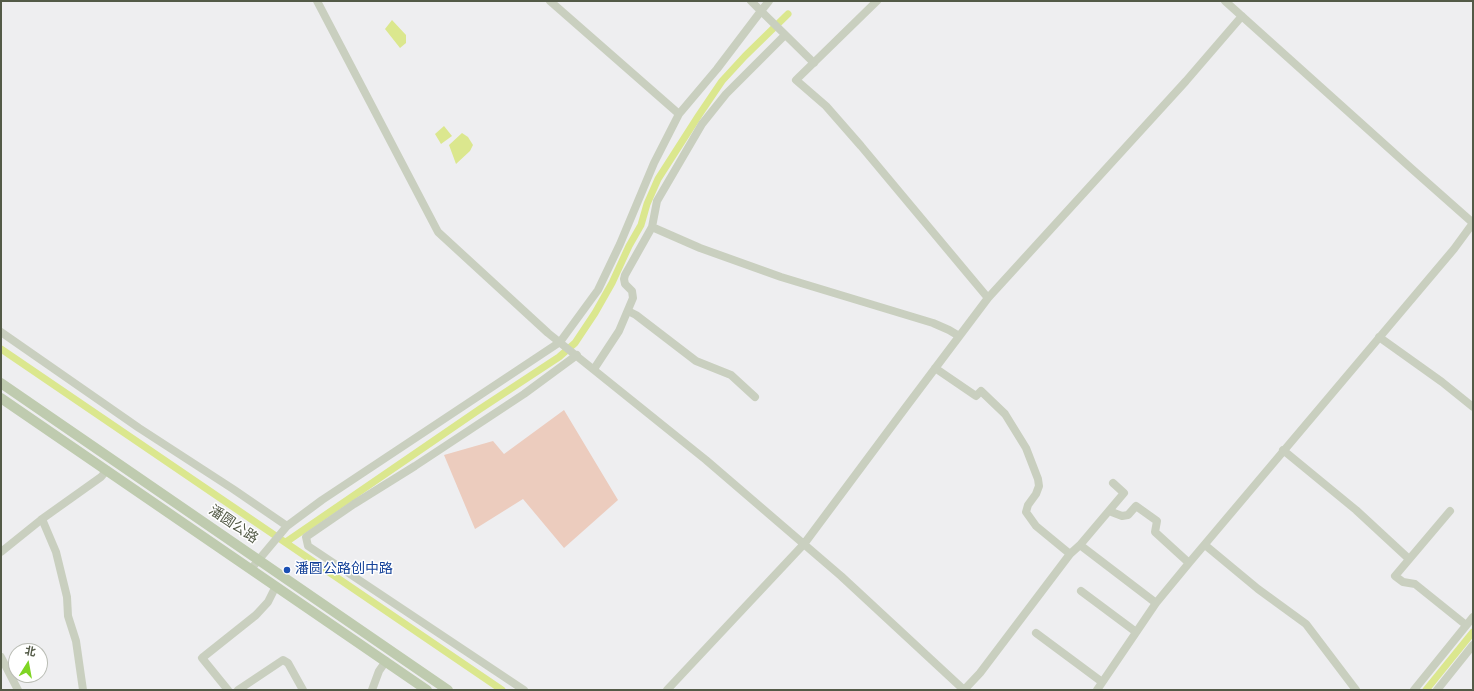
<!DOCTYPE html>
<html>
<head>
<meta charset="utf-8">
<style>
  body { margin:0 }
  #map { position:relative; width:1474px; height:691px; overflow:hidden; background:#eeeef0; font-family:"Nunito Sans","Noto Sans SC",sans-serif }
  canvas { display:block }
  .frame { position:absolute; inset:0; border:2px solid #535a47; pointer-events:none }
  .north { position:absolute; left:8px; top:643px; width:40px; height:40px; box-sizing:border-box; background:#fff; border:1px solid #babdb5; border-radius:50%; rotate:11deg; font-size:11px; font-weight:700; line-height:16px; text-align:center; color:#535a47 }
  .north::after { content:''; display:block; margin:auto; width:14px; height:18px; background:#7fd523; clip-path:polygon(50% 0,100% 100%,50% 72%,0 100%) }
</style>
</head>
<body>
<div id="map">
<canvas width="1474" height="691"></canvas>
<div class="frame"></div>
<div class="north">北</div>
</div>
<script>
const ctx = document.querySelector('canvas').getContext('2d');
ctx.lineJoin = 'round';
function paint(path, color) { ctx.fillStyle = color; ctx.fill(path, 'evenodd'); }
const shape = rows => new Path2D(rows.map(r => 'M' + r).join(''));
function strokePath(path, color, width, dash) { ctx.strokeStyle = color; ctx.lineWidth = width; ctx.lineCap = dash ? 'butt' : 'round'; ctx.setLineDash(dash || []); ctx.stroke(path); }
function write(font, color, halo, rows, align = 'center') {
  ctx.font = font + ' "Nunito Sans","Noto Sans SC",sans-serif'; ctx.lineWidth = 3; ctx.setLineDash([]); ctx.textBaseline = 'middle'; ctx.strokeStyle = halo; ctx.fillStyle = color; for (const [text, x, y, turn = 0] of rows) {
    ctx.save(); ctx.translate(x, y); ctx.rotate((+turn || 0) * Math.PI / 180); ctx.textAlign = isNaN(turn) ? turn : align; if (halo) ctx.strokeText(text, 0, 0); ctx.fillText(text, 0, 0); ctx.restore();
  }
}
paint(shape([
  [564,410,618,500,564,548,523,499,475,529,444,455,493,441,504,454]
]), '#ecccbe');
paint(shape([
  [392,20,406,35,406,43,400,48,385,29],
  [444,126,452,136,441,144,435,134],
  [462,133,468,137,473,145,470,151,456,164,449,145]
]), '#dbe78e');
strokePath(shape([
  [1,349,502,690],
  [286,542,480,409,559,357,575,343,595,313,612,283,629,246,641,225,647,204,658,179,699,115,722,81,745,56,788,14],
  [1426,690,1473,632]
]), '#dbe78e', 7);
strokePath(shape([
  [317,1,438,232,548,333,706,460,841,576,964,690],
  [550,1,679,114],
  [769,1,761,11,814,63],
  [877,1,796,80,826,106,861,146,988,298],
  [1225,1,1412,169,1473,223],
  [652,227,700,248,781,277,933,323,949,330,959,336],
  [628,311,636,315,696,361,731,375,755,397],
  [1,332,139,428,233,489,287,526,251,569],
  [1379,337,1442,382,1473,407],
  [935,368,976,396,981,391,1005,414,1026,448,1038,479,1039,486,1036,494,1028,505,1026,512,1036,526,1070,554],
  [594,369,619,331,633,298,632,291,625,284,624,279,625,275,652,227,657,201,702,124,726,94,785,35],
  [1283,450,1356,510,1409,559],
  [1109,511,1122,516,1128,515,1136,506,1157,521,1155,532,1189,563],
  [1450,511,1395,576,1403,582,1415,584,1466,625],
  [42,519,56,552,67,597,68,616,76,641,83,690],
  [287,526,322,500,560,342,598,290,620,244,654,163,679,114,717,69,761,11,751,1],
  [1080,545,1124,493,1113,483],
  [1205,545,1258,589,1306,624,1356,690],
  [1,552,42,519,101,477,107,470],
  [1081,591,1136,632],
  [1036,633,1102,682],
  [1,657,18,690],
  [228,690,202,658,256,615,268,602,276,586],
  [238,690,283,660,288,663,303,690],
  [372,690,379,671,386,661],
  [524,690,308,546,306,537,354,504,415,466,524,394,577,355],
  [667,690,804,544,906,407,988,298,1186,81,1242,16],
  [964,690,980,673,1070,554,1080,545,1156,603],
  [1097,690,1156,603,1189,563,1454,249,1473,223],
  [1414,690,1473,617],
  [1437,690,1473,645]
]), '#c9cfbf', 8);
strokePath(shape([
  [1,383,448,690],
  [1,398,427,690]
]), '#bfcbaf', 10);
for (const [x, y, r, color] of [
  [287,570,4,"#1a4fb4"]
]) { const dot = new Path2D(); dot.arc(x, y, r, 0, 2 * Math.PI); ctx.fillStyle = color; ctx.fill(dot); strokePath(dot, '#fff', 1.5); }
write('14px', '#535a47', '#fff', [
  ["潘圆公路",233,525,34]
]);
write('14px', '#164399', '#fff', [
  ["潘圆公路创中路",295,570]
], 'left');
</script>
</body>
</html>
